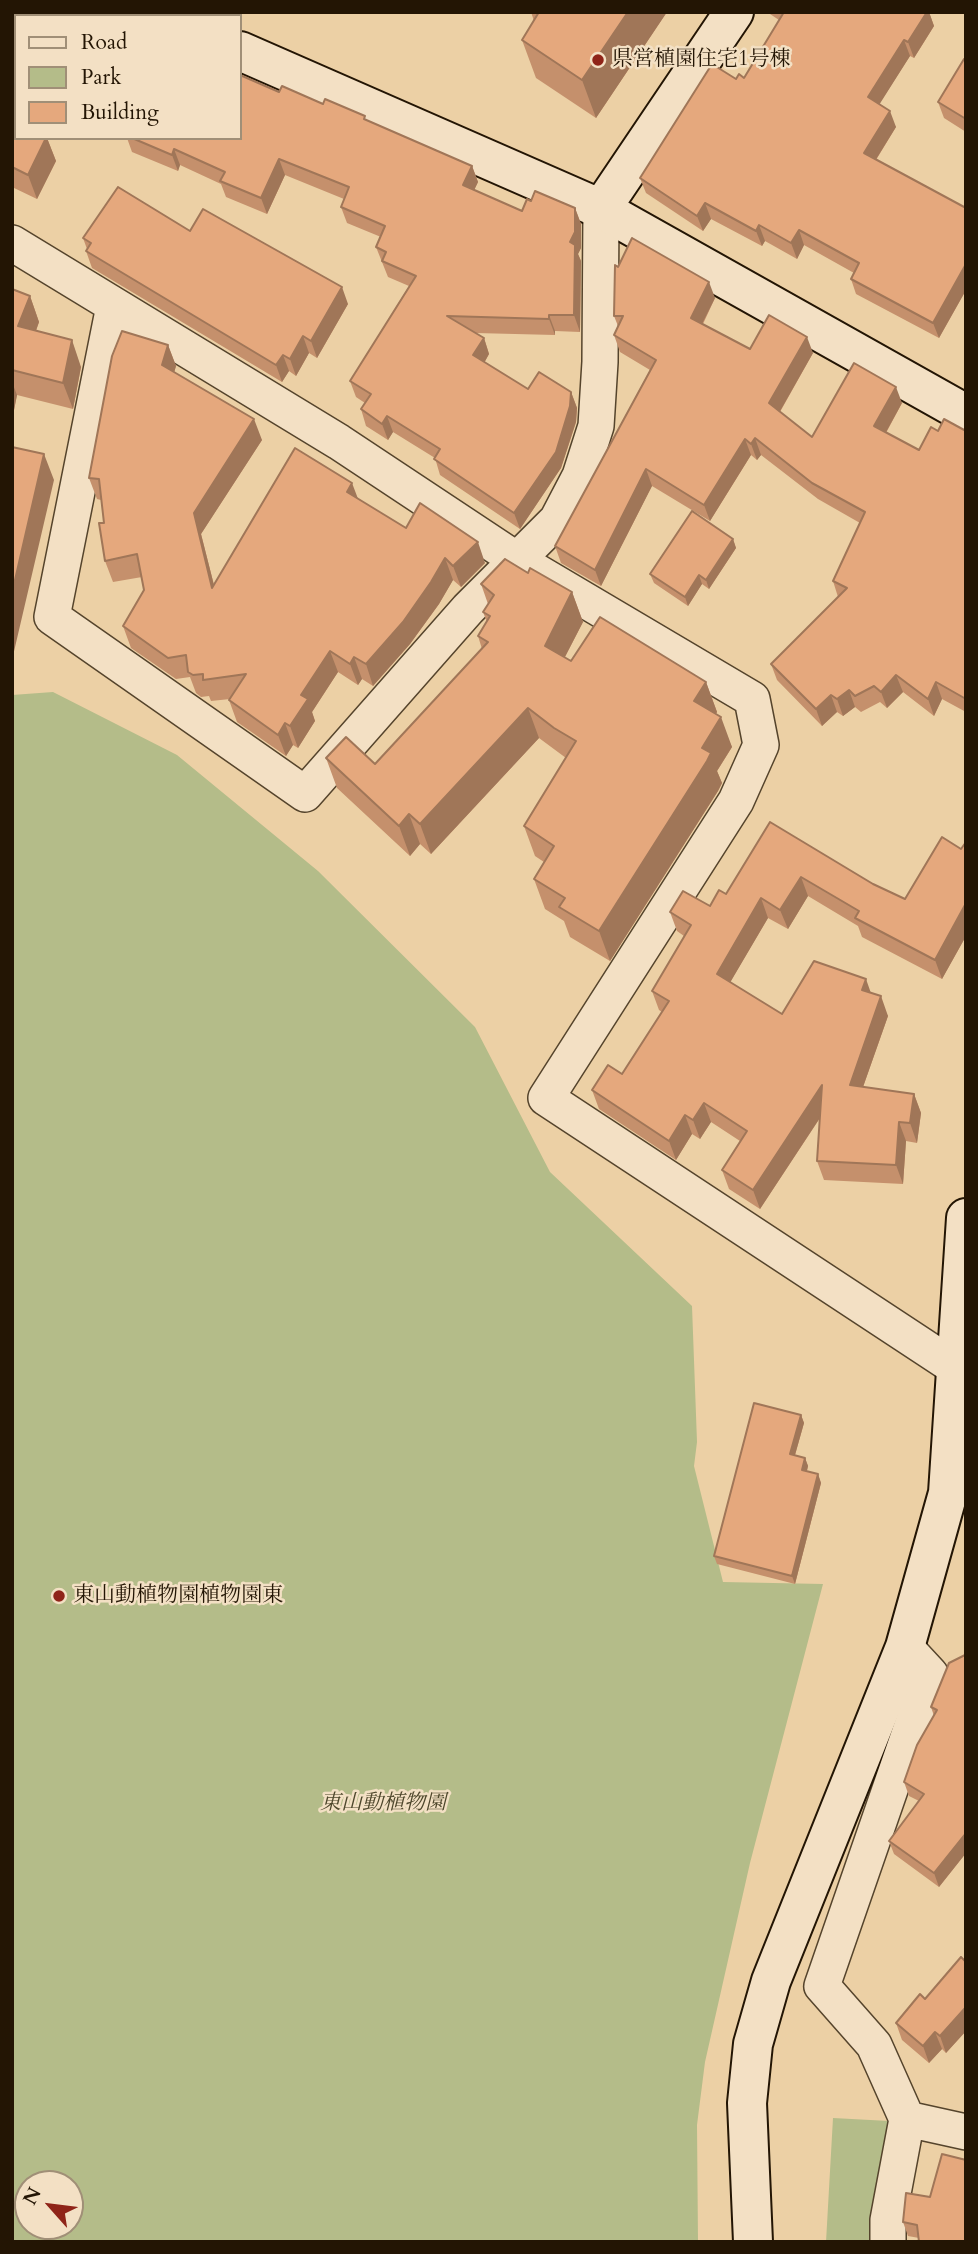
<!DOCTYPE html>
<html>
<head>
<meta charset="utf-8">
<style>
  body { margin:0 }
  #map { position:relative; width:978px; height:2254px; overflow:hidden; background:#ecd0a5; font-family:Cardo,serif }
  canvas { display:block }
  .frame { position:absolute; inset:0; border:14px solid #231504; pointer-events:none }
  .legend { position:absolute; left:14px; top:14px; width:228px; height:126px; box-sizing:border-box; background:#f3e0c4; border:2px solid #a08f77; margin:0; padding:9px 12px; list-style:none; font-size:21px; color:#231504 }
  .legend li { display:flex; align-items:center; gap:14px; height:35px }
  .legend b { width:35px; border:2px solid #a08f77 }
  .north { position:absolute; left:14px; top:2170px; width:70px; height:70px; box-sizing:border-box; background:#f3e0c4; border:2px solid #a08f77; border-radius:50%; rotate:298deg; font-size:19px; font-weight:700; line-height:28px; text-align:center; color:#231504 }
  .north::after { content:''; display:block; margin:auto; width:24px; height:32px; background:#8f2418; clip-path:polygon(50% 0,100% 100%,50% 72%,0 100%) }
</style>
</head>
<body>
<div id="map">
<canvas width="978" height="2254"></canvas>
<div class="frame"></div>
<ul class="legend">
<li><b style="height:9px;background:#f3e0c4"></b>Road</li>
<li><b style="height:19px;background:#b4bc89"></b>Park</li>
<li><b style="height:19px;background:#e5a87d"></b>Building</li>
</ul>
<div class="north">N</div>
</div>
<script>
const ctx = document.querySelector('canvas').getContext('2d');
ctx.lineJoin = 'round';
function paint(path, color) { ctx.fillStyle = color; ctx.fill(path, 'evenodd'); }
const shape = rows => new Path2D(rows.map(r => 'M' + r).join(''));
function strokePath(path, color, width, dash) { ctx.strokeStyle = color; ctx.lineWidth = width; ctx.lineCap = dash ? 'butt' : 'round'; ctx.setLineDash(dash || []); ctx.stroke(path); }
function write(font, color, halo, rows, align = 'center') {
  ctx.font = font + ' Cardo,"Noto Serif JP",serif'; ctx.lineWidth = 5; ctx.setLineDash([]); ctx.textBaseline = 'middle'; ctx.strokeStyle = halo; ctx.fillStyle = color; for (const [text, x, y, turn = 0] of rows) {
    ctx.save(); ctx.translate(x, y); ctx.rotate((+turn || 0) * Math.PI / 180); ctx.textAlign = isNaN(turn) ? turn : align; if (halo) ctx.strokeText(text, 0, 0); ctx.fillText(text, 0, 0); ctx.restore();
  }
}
paint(shape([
  [53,692,177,755,318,871,475,1027,550,1172,692,1306,697,1442,694,1466,723,1582,823,1584,750,1863,705,2062,697,2125,698,2242,12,2242,12,695],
  [28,2184,70,2184,70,2226,28,2226],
  [833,2118,889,2121,879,2242,826,2242]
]), '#b4bc89');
const street = shape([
  [12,243,339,442,517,560,752,699,761,745,736,801,546,1098,956,1368],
  [114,306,52,617,305,794,468,609,557,520,580,476,596,426,600,362,601,209],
  [905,1647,930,1674,822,1986,874,2045,907,2119],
  [888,2242,888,2220,907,2119,966,2132]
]);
const secondary = shape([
  [151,12,159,16],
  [240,51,601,209,966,414],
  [601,209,734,12],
  [753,2242,747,2103,753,2044,771,1981,905,1647,948,1493,966,1218]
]);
strokePath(street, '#55442c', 38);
strokePath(secondary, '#231504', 42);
strokePath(street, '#f3e0c4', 35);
strokePath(secondary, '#f3e0c4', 38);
paint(shape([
  [531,12,667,12,596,118,536,78,522,40,534,21],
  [767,12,929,12,934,26,914,58,910,56,879,104,896,127,876,160,966,208,966,290,939,338,856,294,851,279,854,273,804,245,797,259,765,241,762,246,711,219,703,231,646,193,640,178,736,79,744,78,779,20],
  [966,60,966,132,944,118,938,102],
  [279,92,323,104,367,120,472,166,478,182,474,190,522,211,531,201,575,208,581,224,581,248,578,254,581,261,580,332,555,331,555,335,475,333,484,338,489,354,484,363,528,389,571,392,577,408,576,422,561,468,520,529,440,475,435,458,393,432,388,440,366,426,361,409,365,403,356,397,350,381,409,286,388,277,376,247,381,237,347,223,341,207,344,199,285,175,267,214,226,197,221,184,180,165,178,171,132,152,127,138,240,138],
  [12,116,16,138,47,138,56,161,37,199,12,187],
  [190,231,348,304,317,358,309,353,296,376,289,371,282,382,92,268,86,251,87,249,83,238],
  [12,289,30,296,39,322,36,331,81,367,73,409,17,395,12,420],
  [715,298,703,324,750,349,813,353,780,412,812,437,902,403,886,433,919,450,938,431,966,431,966,712,942,699,934,716,903,692,887,708,880,702,861,712,855,707,843,716,837,712,822,726,777,680,771,664,838,597,833,581,860,523,818,499,761,455,757,460,751,455,710,521,652,486,601,586,561,563,555,546,650,370,620,352,614,335,618,326,614,316],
  [168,345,176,366,174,372,262,440,201,534,214,585,358,499,406,528,485,563,461,587,453,580,439,604,410,644,373,686,362,679,358,685,338,672,312,712,315,721,298,748,293,745,286,756,237,722,229,700,230,699,211,701,209,696,201,697,196,693,190,677,176,679,131,648,123,626,144,590,142,577,113,582,105,561,104,523,101,500,97,499,89,478],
  [733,539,736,548,709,589,702,584,688,606,654,583,650,574],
  [528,573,572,592,583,622,565,657,571,661,706,682,717,712,716,714,732,747,717,771,722,783,718,791,610,961,570,937,564,921,545,909,534,879,544,862,535,856,524,826,566,758,539,738,431,854,420,844,410,856,337,788,326,758,375,764,482,649,478,636,487,622,483,612,488,604,481,584],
  [770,822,873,884,905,899,961,849,966,842,966,936,942,979,862,937,858,926,808,896,788,929,768,918,730,982,782,1014,871,993,888,1016,863,1087,914,1094,921,1113,917,1143,906,1141,903,1184,824,1180,817,1161,820,1118,760,1209,729,1189,722,1170,740,1141,711,1122,700,1139,692,1134,676,1160,599,1109,592,1090,622,1074,662,1012,659,1010,652,991,684,936,677,931,670,912,710,906,726,894],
  [801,1415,804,1423,795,1455,805,1458,808,1466,807,1471,818,1474,821,1483,795,1584,717,1564,714,1556],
  [966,1655,966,1853,939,1887,894,1854,889,1841,919,1801,909,1796,904,1782,934,1716,931,1707],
  [966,1962,966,2031,946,2053,942,2049,929,2063,902,2040,896,2023,925,1999],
  [930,2197,919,2238,908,2236,903,2222]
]), '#c5906c');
paint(shape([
  [628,12,667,12,596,118,582,80],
  [927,12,929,12,934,26,914,58,908,42],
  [904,40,910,56,874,113,868,97],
  [890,111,896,127,870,169,864,153],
  [46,138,47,138,56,161,37,199,28,175],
  [174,149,180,165,178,171,172,155],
  [279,159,285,175,267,214,261,198],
  [472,166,478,182,469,201,463,185],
  [705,203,711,219,703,231,697,216],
  [575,208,581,224,581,248,578,254,581,261,580,332,574,315,570,242],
  [759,225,765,241,762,246,756,231],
  [799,230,804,245,797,259,791,243],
  [966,264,966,290,939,338,933,323],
  [709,282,715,298,697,334,691,318],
  [342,287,348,304,317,358,311,341],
  [30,296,39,322,28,352,18,326],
  [549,315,555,331,555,335,549,319],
  [303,336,309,353,296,376,290,359],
  [807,337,813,353,775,420,769,403],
  [484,338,489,354,479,372,473,355],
  [72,340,81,367,73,409,63,383],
  [168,345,176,366,170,387,162,365],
  [283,355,289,371,282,382,276,365],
  [12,382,17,395,12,420],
  [896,387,902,403,880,443,874,426],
  [571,392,577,408,576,422,561,468,520,529,514,513],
  [387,416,393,432,388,440,382,424],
  [254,419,262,440,201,534,220,609,212,588,194,513],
  [755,438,761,455,757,460,751,444],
  [745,439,751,455,710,521,704,505],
  [44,454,54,480,12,660,12,593],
  [646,469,652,486,601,586,595,570],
  [352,483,360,504,347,492],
  [733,539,736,548,709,589,706,580],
  [478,542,485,563,461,587,453,566],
  [445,558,453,580,439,604,410,644,373,686,366,664],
  [699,575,702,584,688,606,685,597],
  [572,592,583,622,555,676,545,646],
  [330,651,338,672,312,712,315,721,298,748,290,726,301,695],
  [354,657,362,679,358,685,350,664],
  [896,675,903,692,887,708,881,692],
  [706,682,717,712,705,731,694,701],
  [936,682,942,699,934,716,928,699],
  [849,690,855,707,843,716,837,699],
  [831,695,837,712,822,726,816,709],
  [528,708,539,738,431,854,420,824],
  [721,717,732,747,717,771,722,783,718,791,610,961,599,931,702,748],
  [285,723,293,745,286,756,278,735],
  [409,814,420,844,410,856,399,826],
  [801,877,808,896,788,929,780,910],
  [761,898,768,918,724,993,717,974],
  [965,905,966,908,966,936,942,979,935,960],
  [866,979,873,999,862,990],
  [881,996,888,1016,857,1104,850,1085],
  [822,1085,829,1104,760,1209,753,1190],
  [914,1094,921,1113,917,1143,910,1123],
  [704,1103,711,1122,700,1139,693,1120],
  [685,1115,692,1134,676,1160,669,1141],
  [899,1122,906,1141,903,1184,896,1165],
  [801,1415,804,1423,793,1462,790,1454],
  [805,1458,808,1466,805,1478,802,1470],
  [818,1474,821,1483,795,1584,792,1576],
  [966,1833,966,1853,939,1887,934,1873],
  [966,2007,966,2031,946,2053,940,2036],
  [935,2032,942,2049,929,2063,923,2046]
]), '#a07658');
const building = shape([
  [539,12,628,12,582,80,522,40,539,12],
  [784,12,927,12,908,42,904,40,868,97,890,111,864,153,966,208,966,264,933,323,851,279,859,263,799,230,791,243,759,225,756,231,705,203,697,216,640,178,712,64,736,79,739,74,744,78,784,12],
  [964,59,966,60,966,119,938,102,964,59],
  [240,75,279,92,282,86,323,104,325,99,365,116,364,119,472,166,463,185,522,211,527,199,531,201,535,191,575,208,575,232,570,242,575,245,574,315,549,315,549,319,447,316,484,338,473,355,528,389,539,372,571,392,570,406,556,452,514,513,434,459,440,449,387,416,382,424,361,409,371,394,350,381,416,276,382,261,386,252,376,247,385,226,341,207,349,187,279,159,261,198,220,181,225,172,174,149,172,155,132,138,240,138,240,75],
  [12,116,16,118,16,138,46,138,28,175,12,167,12,116],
  [118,187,190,231,203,209,342,287,311,341,303,336,290,359,283,355,276,365,86,251,91,243,83,238,118,187],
  [632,238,709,282,691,318,750,349,769,315,807,337,769,403,812,437,854,363,896,387,874,426,919,450,931,427,938,431,944,419,966,431,966,699,936,682,928,699,896,675,881,692,874,686,855,696,849,690,837,699,831,695,816,709,771,664,847,588,833,581,865,512,812,483,755,438,751,444,745,439,704,505,646,469,595,570,555,546,656,360,614,335,623,316,614,316,615,265,618,267,632,238],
  [12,289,30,296,18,326,72,340,63,383,12,370,12,289],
  [122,331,168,345,162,365,254,419,194,513,212,588,295,448,352,483,347,492,406,528,420,503,478,542,453,566,445,558,431,582,403,622,366,664,354,657,350,664,330,651,301,695,308,699,290,726,285,723,278,735,229,700,246,674,203,680,203,674,193,675,188,672,186,655,168,658,123,626,144,590,137,554,105,561,99,523,104,523,99,479,89,478,112,356,122,331],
  [12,447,44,454,12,593,12,447],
  [692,511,733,539,706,580,699,575,685,597,650,574,692,511],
  [505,559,528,573,530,568,572,592,545,646,571,661,600,617,706,682,694,701,721,717,702,748,711,753,707,761,599,931,559,907,565,898,534,879,554,846,524,826,576,741,554,728,528,708,420,824,409,814,399,826,326,758,346,737,375,764,488,642,478,636,490,616,483,612,494,595,481,584,505,559],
  [770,822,873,884,905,899,942,837,961,849,966,842,966,906,965,905,935,960,855,918,859,911,801,877,780,910,761,898,717,974,782,1014,814,961,866,979,862,990,881,996,850,1085,914,1094,910,1123,899,1122,896,1165,817,1161,822,1085,753,1190,722,1170,747,1131,704,1103,693,1120,685,1115,669,1141,592,1090,608,1065,622,1074,669,1001,652,991,691,925,670,912,683,891,710,906,719,890,726,894,770,822],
  [754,1403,801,1415,790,1454,805,1458,802,1470,818,1474,792,1576,714,1556,754,1403],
  [965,1655,966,1833,934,1873,889,1841,924,1794,904,1782,917,1745,937,1710,931,1707,949,1663,965,1655],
  [961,1957,966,1962,966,2007,940,2036,935,2032,923,2046,896,2023,920,1994,925,1999,961,1957],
  [942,2154,966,2160,966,2242,919,2242,917,2225,903,2222,906,2193,930,2197,942,2154]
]);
paint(building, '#e5a87d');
strokePath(building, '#a07658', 2);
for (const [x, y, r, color] of [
  [598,60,7,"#8f2418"],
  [59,1596,7,"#8f2418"]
]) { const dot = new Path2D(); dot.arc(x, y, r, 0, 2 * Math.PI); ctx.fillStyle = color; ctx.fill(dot); strokePath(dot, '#f3e0c4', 2.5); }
write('21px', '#231504', '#f3e0c4', [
  ["県営植園住宅1号棟",612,60],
  ["東山動植物園植物園東",73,1596]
], 'left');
write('italic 21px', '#4e472c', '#f3e0c4', [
  ["東山動植物園",383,1804]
]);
</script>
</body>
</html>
